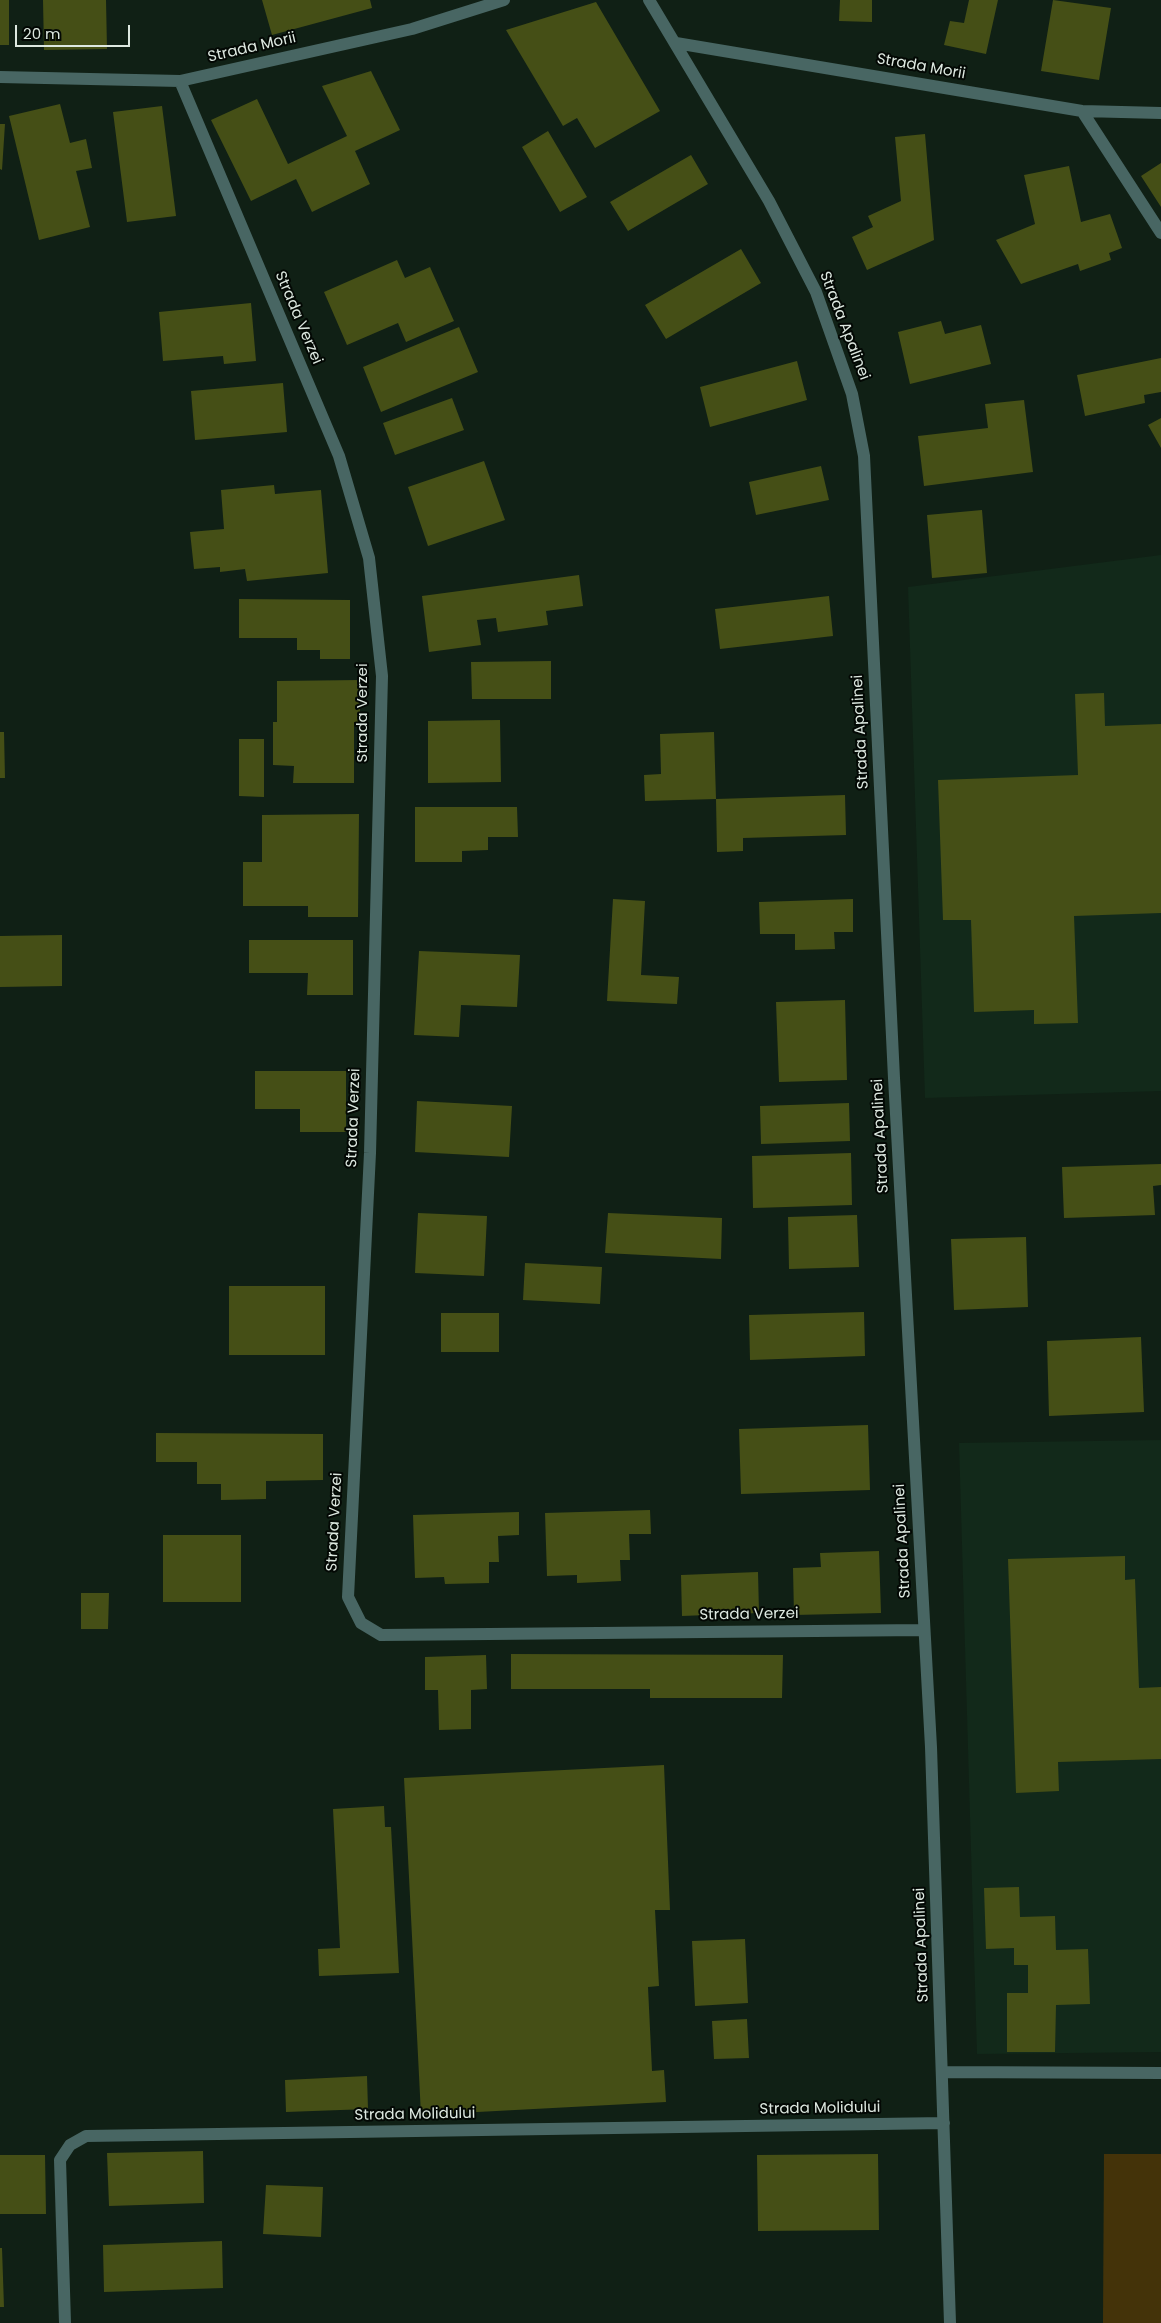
<!DOCTYPE html>
<html>
<head>
<meta charset="utf-8">
<style>
  body { margin:0 }
  #map { position:relative; width:1161px; height:2323px; overflow:hidden; background:#102015; font-family:Poppins,sans-serif }
  canvas { display:block }
  .scale { position:absolute; left:15px; top:25px; width:115px; height:22px; box-sizing:border-box; border:2px solid #dde8e0; border-top:0; padding-left:6px; font-size:15px; line-height:18px; white-space:nowrap; color:#dde8e0; -webkit-text-stroke:4px #030804; paint-order:stroke }
</style>
</head>
<body>
<div id="map">
<canvas width="1161" height="2323"></canvas>
<div class="scale">20 m</div>
</div>
<script>
const ctx = document.querySelector('canvas').getContext('2d');
ctx.lineJoin = 'round';
function paint(path, color) { ctx.fillStyle = color; ctx.fill(path, 'evenodd'); }
const shape = rows => new Path2D(rows.map(r => 'M' + r).join(''));
function strokePath(path, color, width, dash) { ctx.strokeStyle = color; ctx.lineWidth = width; ctx.lineCap = dash ? 'butt' : 'round'; ctx.setLineDash(dash || []); ctx.stroke(path); }
function write(font, color, halo, rows, align = 'center') {
  ctx.font = font + ' Poppins,sans-serif'; ctx.lineWidth = 4; ctx.setLineDash([]); ctx.textBaseline = 'middle'; ctx.strokeStyle = halo; ctx.fillStyle = color; for (const [text, x, y, turn = 0] of rows) {
    ctx.save(); ctx.translate(x, y); ctx.rotate((+turn || 0) * Math.PI / 180); ctx.textAlign = isNaN(turn) ? turn : align; if (halo) ctx.strokeText(text, 0, 0); ctx.fillText(text, 0, 0); ctx.restore();
  }
}
paint(shape([
  [1161,555,1161,1091,925,1098,908,587],
  [1161,1440,1161,2052,977,2054,959,1443]
]), '#12291a');
paint(shape([
  [1104,2154,1161,2154,1161,2323,1103,2323]
]), '#443309');
paint(shape([
  [0,0,9,0,9,45,0,45],
  [43,0,106,0,107,49,44,50],
  [262,0,370,0,372,8,272,35],
  [840,0,872,0,872,22,839,21],
  [969,0,998,0,986,54,944,45,950,21,964,23],
  [1053,0,1111,8,1099,80,1041,71],
  [596,2,660,111,595,148,577,118,563,126,506,30],
  [371,71,400,130,355,151,370,184,312,212,296,179,251,201,211,120,257,99,288,164,347,136,322,86],
  [60,104,70,143,86,139,92,168,76,171,90,227,39,240,9,116],
  [162,106,176,216,127,222,113,112],
  [0,124,5,124,2,170,0,169],
  [548,131,587,197,560,212,522,147],
  [925,134,934,240,867,270,852,237,873,227,868,216,901,201,895,137],
  [691,155,708,184,628,231,610,202],
  [1161,163,1161,207,1141,176],
  [1069,166,1081,222,1110,214,1122,248,1109,253,1111,260,1080,271,1078,264,1021,284,996,240,1035,224,1024,175],
  [741,249,761,283,666,339,645,305],
  [397,260,405,278,430,267,454,321,406,342,398,323,347,345,324,292],
  [251,303,256,361,224,364,223,356,163,361,159,312],
  [941,321,945,334,981,325,991,364,910,384,898,332],
  [459,327,478,372,381,412,363,367],
  [1161,358,1161,392,1144,395,1145,403,1085,416,1077,375],
  [797,361,807,400,710,427,700,387],
  [283,383,287,432,195,440,191,391],
  [452,398,464,430,395,455,383,423],
  [1024,400,1033,472,924,486,918,436,988,428,985,404],
  [1161,418,1161,448,1148,425],
  [484,461,505,520,428,546,408,487],
  [821,466,829,500,756,515,749,482],
  [274,485,275,494,321,490,328,573,247,581,245,569,220,572,220,567,194,569,190,532,224,529,221,490],
  [982,510,987,573,932,578,927,515],
  [579,575,583,606,546,611,548,625,498,632,496,618,477,620,481,645,429,652,422,596],
  [829,596,833,636,720,649,715,609],
  [239,599,350,600,350,659,320,659,320,650,297,650,297,638,239,638],
  [551,661,551,699,472,699,471,662],
  [360,680,360,722,354,722,354,783,293,783,294,766,273,765,273,722,277,722,277,681],
  [1104,693,1105,726,1161,724,1161,913,1074,916,1078,1023,1034,1024,1034,1010,974,1012,971,920,943,920,938,780,1078,775,1075,694],
  [500,720,501,782,428,783,428,721],
  [0,732,4,732,5,778,0,778],
  [714,732,716,799,645,801,644,775,661,774,660,734],
  [239,739,264,739,264,797,239,796],
  [845,795,846,835,743,838,743,851,717,852,716,799],
  [415,807,517,807,518,837,488,837,488,850,462,851,462,862,415,862],
  [359,814,358,917,308,917,308,906,243,906,243,862,262,862,262,815],
  [613,899,645,901,641,975,679,977,677,1004,607,1001],
  [853,899,853,932,834,932,835,949,795,950,795,934,760,934,759,902],
  [62,935,62,986,0,987,0,936],
  [249,940,353,940,353,995,307,995,308,973,249,973],
  [419,951,520,955,517,1007,461,1005,459,1037,414,1035],
  [845,1000,847,1080,779,1082,776,1002],
  [255,1071,346,1071,346,1132,300,1132,300,1109,255,1109],
  [417,1101,512,1106,509,1157,415,1152],
  [849,1103,850,1141,761,1144,760,1106],
  [851,1153,852,1205,753,1208,752,1156],
  [1161,1164,1161,1185,1153,1186,1155,1215,1064,1218,1062,1167],
  [418,1213,487,1216,484,1276,415,1273],
  [608,1213,722,1218,721,1259,605,1253],
  [857,1215,859,1267,789,1269,788,1217],
  [1026,1237,1028,1307,954,1310,951,1239],
  [525,1263,602,1267,600,1304,523,1300],
  [229,1286,325,1286,325,1355,229,1355],
  [864,1312,865,1356,750,1360,749,1315],
  [441,1313,499,1313,499,1352,441,1352],
  [1141,1337,1144,1412,1049,1416,1047,1341],
  [868,1425,870,1490,741,1494,739,1429],
  [156,1433,323,1434,323,1480,266,1481,266,1499,221,1500,221,1484,197,1484,197,1462,156,1462],
  [650,1510,651,1534,629,1534,630,1560,620,1560,621,1581,577,1583,577,1575,547,1576,545,1513],
  [519,1512,519,1535,498,1536,499,1562,489,1562,489,1583,445,1584,444,1577,415,1578,413,1515],
  [163,1535,241,1535,241,1602,163,1602],
  [879,1551,881,1613,794,1615,793,1568,821,1567,820,1553],
  [1125,1556,1125,1580,1135,1579,1139,1688,1161,1687,1161,1759,1058,1762,1059,1791,1016,1793,1008,1559],
  [758,1572,759,1613,682,1616,681,1575],
  [81,1593,109,1593,108,1629,81,1629],
  [511,1654,783,1655,782,1698,650,1698,650,1689,511,1689],
  [486,1655,487,1689,471,1690,471,1729,439,1730,438,1690,425,1690,425,1657],
  [664,1765,670,1910,655,1910,659,1986,648,1987,652,2071,664,2070,666,2102,421,2115,404,1778],
  [384,1806,385,1827,391,1827,399,1973,319,1976,318,1949,340,1948,333,1809],
  [1019,1887,1020,1917,1055,1916,1056,1950,1088,1949,1090,2004,1056,2005,1055,2052,1007,2052,1007,1993,1028,1993,1028,1965,1014,1965,1014,1948,986,1949,984,1888],
  [745,1939,748,2003,695,2006,692,1941],
  [747,2019,749,2058,714,2059,712,2021],
  [367,2076,368,2109,286,2112,285,2080],
  [203,2151,204,2203,109,2206,107,2153],
  [878,2154,879,2230,758,2231,757,2155],
  [0,2155,45,2155,46,2214,0,2214],
  [266,2185,323,2187,321,2237,263,2234],
  [222,2241,223,2288,104,2292,103,2245],
  [0,2248,2,2248,4,2307,0,2307]
]), '#454f16');
strokePath(shape([
  [649,0,769,201,816,292,852,394,864,456,894,1078,931,1747,950,2323],
  [676,43,1082,111,1161,113],
  [0,77,180,81,412,29,504,0],
  [180,81,339,456,369,558,382,676,370,1153,348,1597,361,1623,381,1635,924,1630],
  [1082,111,1161,233],
  [943,2072,1161,2073],
  [65,2323,60,2160,70,2145,86,2136,944,2123]
]), '#486663', 12);
write('15px', '#dde8e0', '#030804', [
  ["Strada Morii",252,48,-13],
  ["Strada Morii",921,67,10],
  ["Strada Verzei",298,318,67],
  ["Strada Apalinei",844,326,69],
  ["Strada Verzei",363,713,-90],
  ["Strada Apalinei",861,732,-93],
  ["Strada Verzei",354,1118,-88],
  ["Strada Apalinei",881,1136,-93],
  ["Strada Verzei",335,1522,-87],
  ["Strada Apalinei",903,1541,-93],
  ["Strada Verzei",749,1615,-1],
  ["Strada Apalinei",922,1945,-92],
  ["Strada Molidului",820,2109,-1],
  ["Strada Molidului",415,2115,-1]
]);
</script>
</body>
</html>
